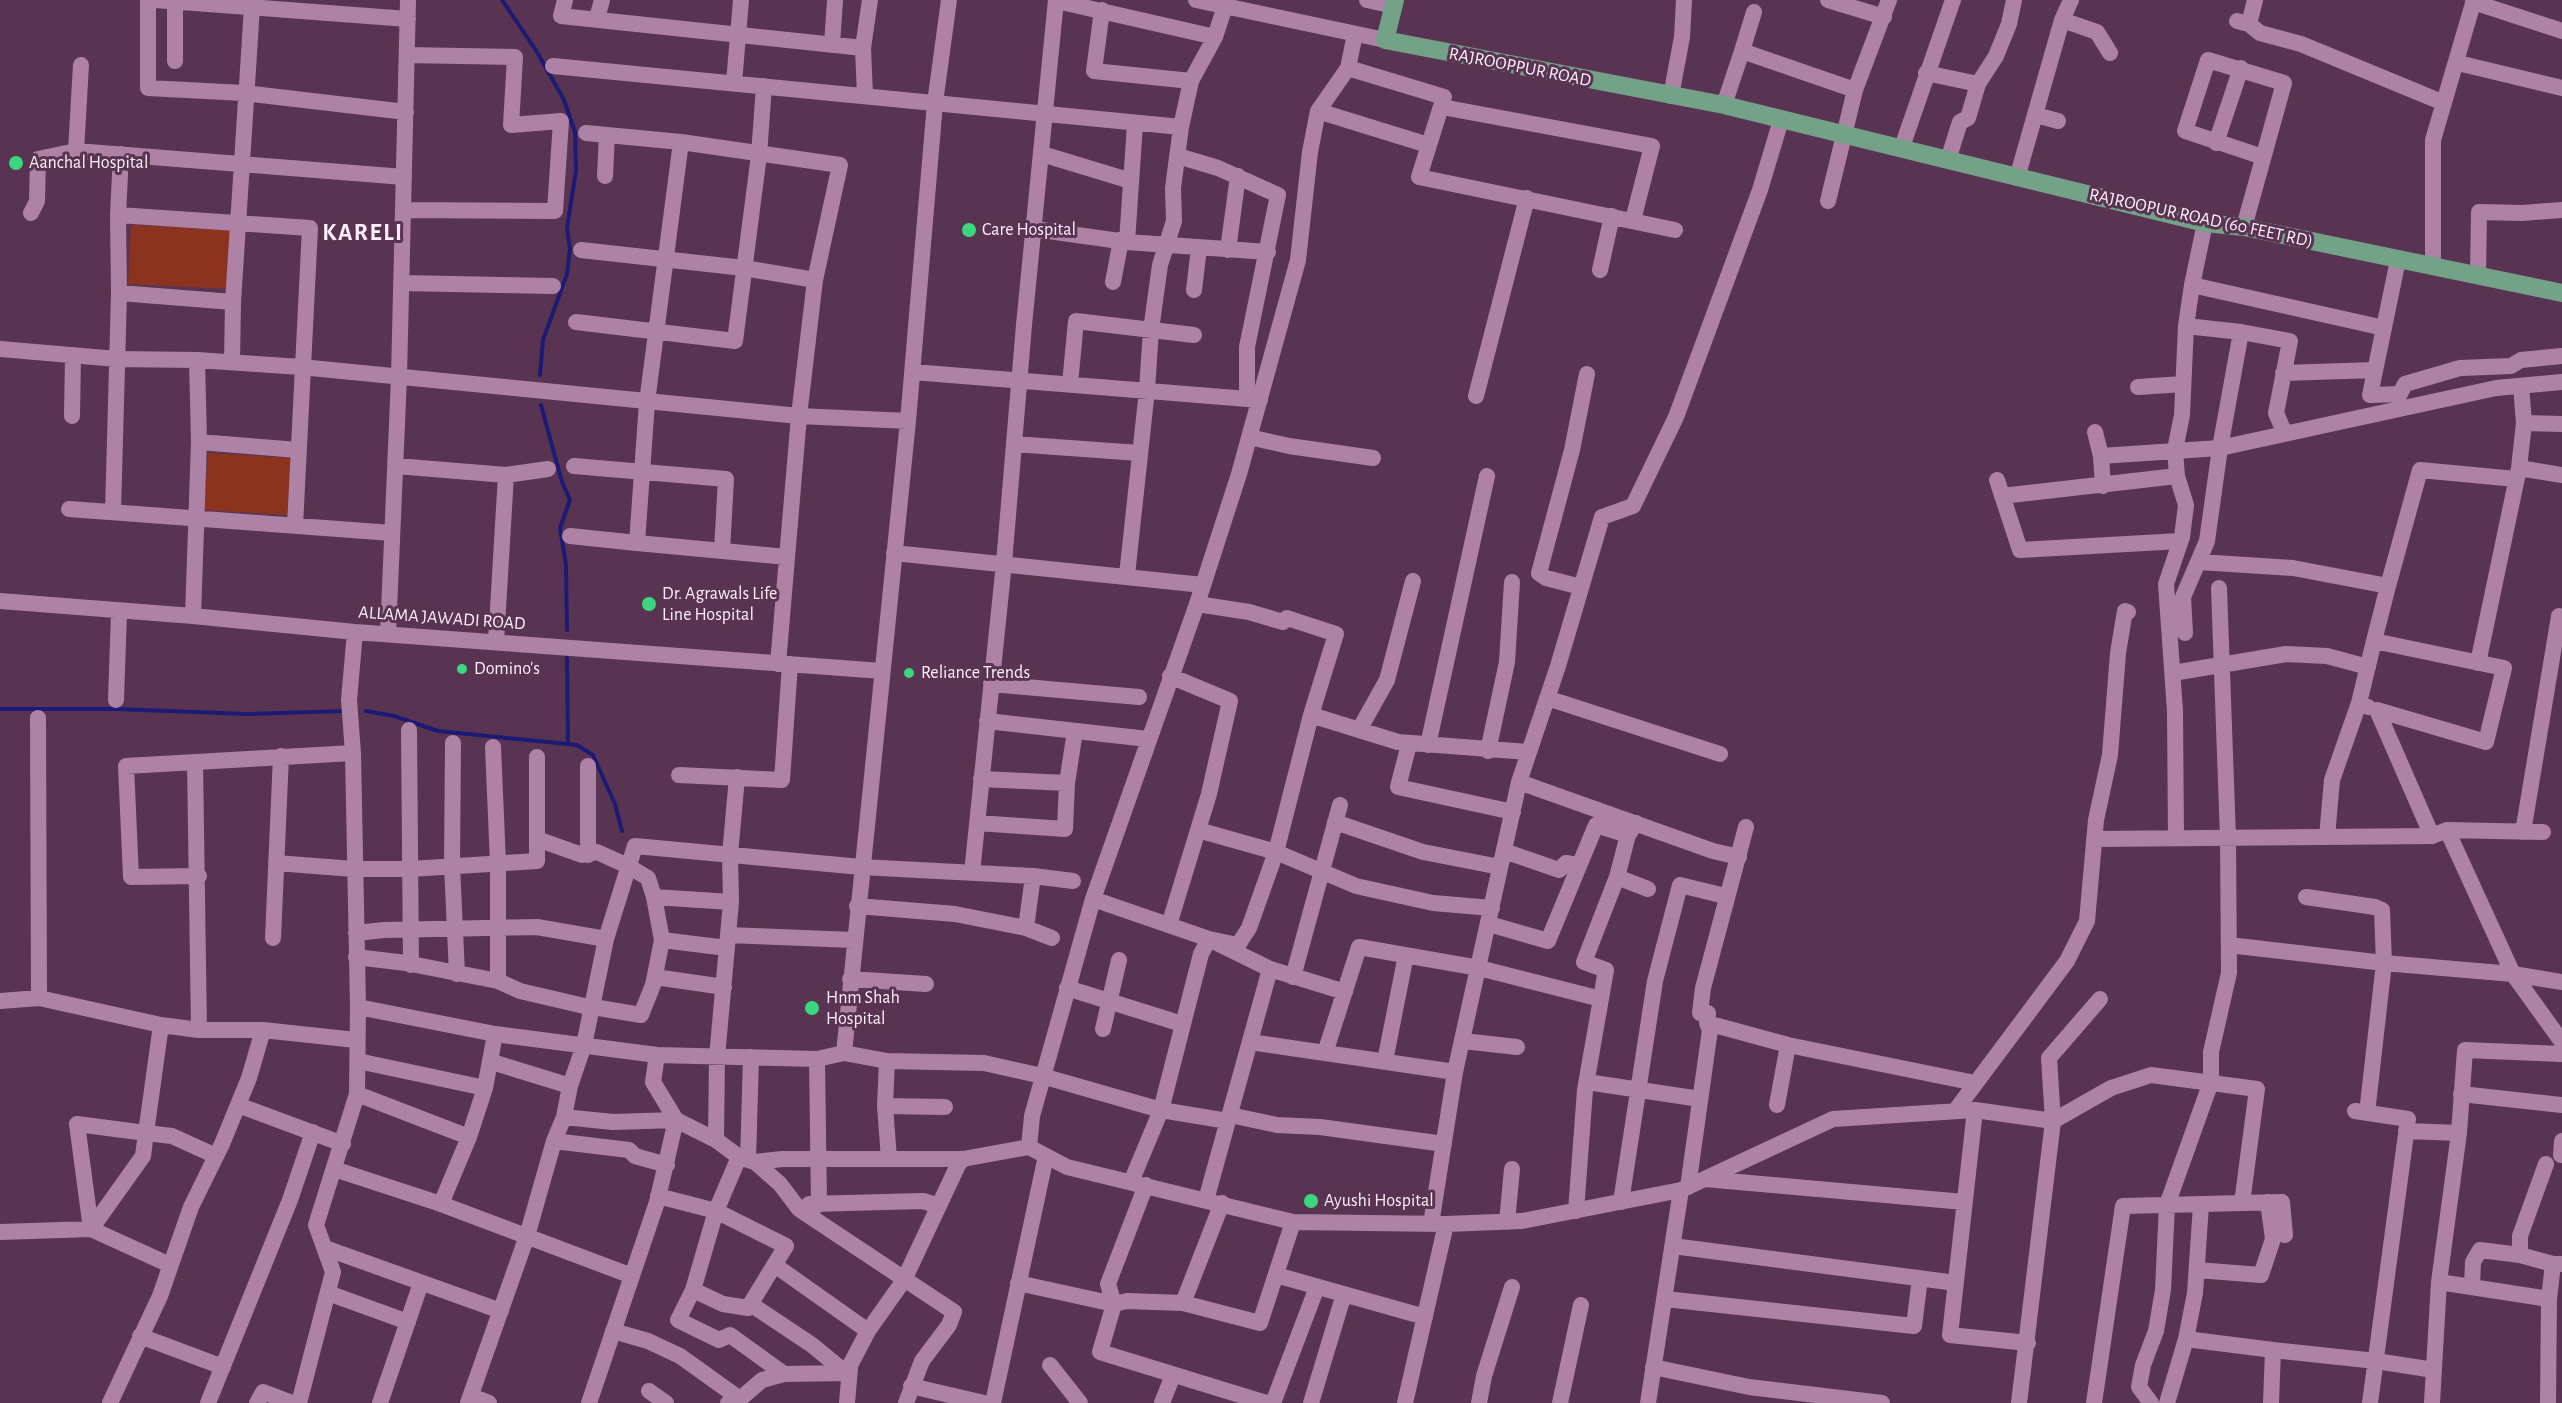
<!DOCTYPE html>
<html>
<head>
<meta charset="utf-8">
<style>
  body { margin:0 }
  canvas { display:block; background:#593452 }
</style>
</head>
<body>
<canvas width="2562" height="1403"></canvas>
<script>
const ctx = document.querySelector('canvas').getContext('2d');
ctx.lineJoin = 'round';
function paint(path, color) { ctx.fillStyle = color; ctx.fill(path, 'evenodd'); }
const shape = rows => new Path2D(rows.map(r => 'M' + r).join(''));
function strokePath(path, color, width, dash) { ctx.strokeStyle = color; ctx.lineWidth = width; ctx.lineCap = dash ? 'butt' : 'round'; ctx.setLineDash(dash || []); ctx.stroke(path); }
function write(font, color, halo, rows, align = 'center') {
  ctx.font = font + ' "Alegreya Sans",sans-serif'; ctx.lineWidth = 6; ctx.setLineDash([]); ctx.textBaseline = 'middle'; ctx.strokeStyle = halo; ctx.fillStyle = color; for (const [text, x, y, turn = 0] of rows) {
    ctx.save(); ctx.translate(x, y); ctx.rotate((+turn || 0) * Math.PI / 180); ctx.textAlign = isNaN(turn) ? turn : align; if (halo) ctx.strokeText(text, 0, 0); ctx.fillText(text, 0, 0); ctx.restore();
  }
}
paint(shape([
  [131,225,234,230,231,289,128,284],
  [208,453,291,458,287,515,204,510]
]), '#8c3320');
strokePath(shape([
  [502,0,537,52,564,100,575,132,576,171,567,228,570,249,567,274,543,340,540,375],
  [541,405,562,482,570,500,560,528,566,565,567,630],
  [567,658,568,744],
  [0,709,116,709,247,714,344,711],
  [366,711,394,716,438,731,577,745,593,755,615,804,622,831]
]), '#1c1a75', 4);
strokePath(shape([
  [148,0,148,88,244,93,406,112],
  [155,0,408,19],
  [565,0,561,16,863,48],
  [949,0,935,103,908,421,844,1053,887,1061,984,1063,1042,1076,1161,1110,1228,1121],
  [1196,0,1385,40],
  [1367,0,1394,6],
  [1828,0,1884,17],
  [1057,1,1215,37],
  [2473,2,2562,31],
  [1102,10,1094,71,1191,81],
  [597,18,602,0],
  [2062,20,2097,32,2110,53],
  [2237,21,2249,24,2260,33,2301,44,2444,103],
  [2249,24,2255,0],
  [1355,34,1348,68,1318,111,1310,152,1298,260,1239,474,1197,604,1093,899,1032,1116,1029,1147,1067,1167,1293,1222,1446,1224,1522,1221,1681,1190,1833,1119,1975,1110,2053,1121,2019,1403],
  [832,45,835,0],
  [1742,51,1754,12],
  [175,61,175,1],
  [2458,63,2562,88],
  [553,66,1181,127],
  [1348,68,1444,97,1419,177,1675,230],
  [1926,73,1978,84],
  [734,83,741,0],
  [865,96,863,48,870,0],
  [1671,96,1682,37,1684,0],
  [1724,105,1742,51,1855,90],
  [1442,107,1652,146,1633,220],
  [1318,111,1428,145],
  [2036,115,2058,121],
  [586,133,681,142,647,402,637,543,787,557],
  [681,142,840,165,815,280,799,416,778,664],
  [2216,143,2241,68],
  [1902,147,1953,0],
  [76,151,81,65],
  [1042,154,1131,181],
  [1178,156,1218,168,1278,195,1247,347,1247,399],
  [1948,160,1960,122,1968,118,1978,84,1996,56,2009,24,2014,0],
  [605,176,607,135],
  [2017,178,2062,20,2071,0],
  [1828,201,1855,90,1889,0],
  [403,210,555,211,561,121,511,125,515,57,407,55],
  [31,213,37,201,38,159,76,151,404,177],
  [118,215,310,228,295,526],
  [2205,223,2192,285,2384,328],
  [2244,227,2284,83,2208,60,2185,131,2263,157],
  [1034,229,1127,242,1268,252],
  [1127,242,1135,124],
  [581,250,744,268,815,280],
  [1228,250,1238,176],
  [2398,260,2370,395,2400,394,2405,384,2460,368,2511,366,2521,360,2562,356],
  [2433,266,2433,140,2474,0],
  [1600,270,1612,216],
  [2478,276,2479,212,2522,213,2562,210],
  [1113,282,1121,240],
  [401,283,553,286],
  [1194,290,1199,248],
  [119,293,233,302],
  [576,322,735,341,759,155,764,86],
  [2186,326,2192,285],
  [0,349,117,359,197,360,301,367,799,416,908,421],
  [232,362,233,302,252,7],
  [913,372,1260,400],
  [2283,373,2375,370],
  [1070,384,1076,321,1194,335],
  [2138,387,2183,384],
  [1476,396,1527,198],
  [72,416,73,356],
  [2524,423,2562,424],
  [2095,432,2101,456,2103,486],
  [1249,437,1289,446,1373,458],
  [199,442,298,450],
  [1014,444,1139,453],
  [2101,456,2220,448,2496,388,2562,382],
  [396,466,506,475,548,469],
  [574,466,726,479,722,550],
  [2519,468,2562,475],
  [1997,480,2020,550,2180,541],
  [2002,496,2177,476],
  [69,509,392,533],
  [113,512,119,293,118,215,121,154],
  [570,536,637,543],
  [894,553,1203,585],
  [2199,562,2293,568,2388,586,2420,470,2516,479],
  [1127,575,1147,390,1151,330,1160,265,1174,221,1173,188,1181,127,1191,81,1215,37,1227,0],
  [1581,587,1546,578,1539,573,1572,450,1587,374],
  [0,601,193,616,355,632,882,671],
  [193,616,199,442,197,360],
  [2185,633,2183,597,2207,541,2220,448,2241,332],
  [388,634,399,377,408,0],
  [2374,641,2388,586],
  [496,642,506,475],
  [2478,663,2519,468,2524,423,2521,386],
  [2173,673,2286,654,2327,656,2368,667],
  [991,684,1139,697],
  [1547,698,1720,754],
  [116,700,119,612],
  [2359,703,2374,641,2504,668,2486,742,2377,710,2432,836],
  [1311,715,1398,742,1528,752],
  [38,718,39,998],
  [987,721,1148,739],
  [409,730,411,965],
  [1359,730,1387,680,1413,581],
  [453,743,452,865,457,974],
  [1409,744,1398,787,1513,812],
  [1428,745,1487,476],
  [493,747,498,863,498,981],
  [1488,751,1507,662,1512,582],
  [195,762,199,1030],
  [679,775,782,780,790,664],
  [981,779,1067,783],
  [1519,782,1713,851,1739,857],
  [1335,822,1423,852,1500,867],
  [977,823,1065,829,1067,783,1075,731],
  [1198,830,1276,852,1356,886,1433,903,1492,908],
  [2447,830,2513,974,2562,1042],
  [2523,832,2559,616,2562,617],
  [2327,837,2332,780,2359,703,2368,707],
  [2176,838,2175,711,2166,584,2182,537,2186,505,2177,476,2175,450,2182,415,2186,326,2241,332,2290,341,2276,413,2285,434],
  [537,839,582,855,597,852,628,866,648,878,654,897],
  [2094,839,2432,836,2447,830,2543,832],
  [1504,851,1559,870,1566,863,1578,865],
  [588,855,588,766],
  [276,863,354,869,410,869,537,861,537,757],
  [972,873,1004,563,1024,325,1056,0],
  [199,876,131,877,126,766,353,753],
  [1033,876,1073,881],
  [1617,877,1648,889],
  [2306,897,2375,907,2382,910,2384,963,2367,1113],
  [1093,899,1209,939,1270,969,1345,992],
  [857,906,955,914,1026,928],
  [1489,924,1548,941,1596,825,1628,835],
  [1169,925,1209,794,1230,701,1170,676],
  [356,933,384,930,537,927,606,939],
  [728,935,854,940],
  [273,938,281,756],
  [662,940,727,948],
  [2229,945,2384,963,2513,974,2562,982],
  [356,957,406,963,498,981,520,991,593,1008],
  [655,977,724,987],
  [1293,977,1340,805],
  [850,979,926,984],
  [1067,988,1182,1024],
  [2100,999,2049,1058,2053,1121,2111,1088,2151,1075,2257,1089,2242,1203],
  [0,1001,39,998,161,1025,199,1030,263,1030,356,1040],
  [358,1007,495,1034,657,1055,817,1059,844,1053],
  [593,1007,641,1015,653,985,662,940,654,897,731,902],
  [1707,1023,1708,1013,1700,1013,1703,988,1746,827],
  [161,1025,146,1133,143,1156,91,1229,77,1124,146,1133,172,1136,216,1156],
  [1103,1029,1119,960],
  [1463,1041,1517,1047],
  [1250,1042,1455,1072],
  [1325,1053,1359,947,1479,968,1601,999],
  [817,1059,819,1205],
  [358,1061,485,1088],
  [887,1061,885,1106,945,1107],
  [1385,1061,1406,955],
  [1587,1082,1700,1099],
  [570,1086,584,1045,606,939,635,846,861,867,1033,876,1026,928,1052,938],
  [357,1094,469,1137],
  [2461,1094,2562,1105],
  [238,1105,343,1144],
  [1777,1105,1788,1045],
  [885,1106,889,1159],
  [1975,1110,1950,1335,2028,1343],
  [1955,1111,2067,961,2087,921,2096,820,2110,755,2118,653,2125,611,2128,612],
  [2355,1111,2408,1119,2370,1403],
  [1230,1115,1277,1125,1320,1127,1444,1144],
  [564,1117,613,1122,676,1120,716,1140,739,1157,755,1162,780,1184,799,1209,954,1312,949,1325,922,1361,906,1403],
  [2406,1131,2459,1133,2465,1050,2562,1054],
  [716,1140,717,1057,731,902,730,855,737,777],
  [554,1141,629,1150,635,1156,667,1165],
  [2561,1155,2562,1141],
  [739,1157,716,1211,693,1290,678,1320,719,1340,730,1335,784,1374],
  [748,1160,751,1057],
  [755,1162,782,1159,963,1159],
  [334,1169,441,1204,632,1276],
  [1705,1179,1964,1202],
  [1131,1182,1161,1110,1201,954,1209,939,1238,945,1249,928,1276,852,1311,715,1336,634,1287,618,1283,622,1249,612,1197,604],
  [1146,1185,1108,1284,1114,1304,1100,1352,1266,1403],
  [1688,1187,1710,1030,1707,1023,1788,1045,1975,1083],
  [658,1196,716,1211,786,1246,748,1308],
  [1206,1200,1270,969],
  [1621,1202,1655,981,1680,885,1721,895,1728,893],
  [441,1204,469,1137,485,1088,495,1034],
  [809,1204,923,1201,939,1206],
  [1576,1211,1585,1090,1606,970,1584,962,1617,877,1628,835,1636,823],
  [1507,1222,1512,1169],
  [1431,1224,1455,1072,1519,782,1558,666,1602,517,1633,506,1676,417,1760,190,1781,120],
  [0,1232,91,1229,170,1265],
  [1673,1246,1956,1283],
  [325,1248,501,1311],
  [2520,1255,2520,1236,2546,1164],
  [776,1266,868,1331],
  [2197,1270,2261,1275,2273,1239,2268,1202],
  [1276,1275,1425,1317],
  [2439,1282,2459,1133],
  [1018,1283,1114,1304,1127,1301,1183,1303,1260,1323,1293,1222],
  [2472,1287,2473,1262,2480,1250,2520,1255,2553,1264],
  [693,1290,723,1304,748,1308,752,1305,812,1345,846,1373],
  [328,1293,408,1322],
  [1665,1299,1914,1326,1920,1278],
  [1183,1303,1222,1203],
  [613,1331,648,1341,680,1356,740,1399],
  [140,1336,223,1367],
  [2186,1339,2273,1350],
  [1050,1365,1080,1403],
  [1653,1367,1749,1387,1882,1403],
  [911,1386,984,1403],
  [649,1391,666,1403],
  [471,1396,489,1403],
  [110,1403,160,1296,191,1207,222,1144,249,1078,263,1030],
  [208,1403,290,1200,313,1132],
  [257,1403,263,1392,292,1403],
  [299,1403,333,1272,316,1225,357,1094,358,1007,353,753,349,700,355,632],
  [380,1403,421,1283],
  [468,1403,527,1236,554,1141,564,1117,570,1086,492,1062],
  [589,1403,657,1202,676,1120,653,1082,657,1055],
  [728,1403,740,1399,762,1380,784,1374,846,1373,868,1331,904,1280,958,1165,963,1159,1029,1147],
  [847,1403,850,1368],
  [993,1403,1046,1156],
  [1162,1403,1173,1375],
  [1273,1403,1317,1287],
  [1311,1403,1344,1294],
  [1405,1403,1446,1224],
  [1479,1403,1484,1376,1512,1287],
  [1560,1403,1581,1305],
  [1648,1403,1681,1190],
  [2094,1403,2123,1206,2282,1202,2285,1235],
  [2151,1403,2139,1387,2143,1365,2156,1331,2163,1290,2167,1205,2211,1082,2211,1052,2229,973,2228,838,2219,588],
  [2167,1403,2186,1339,2195,1293,2201,1205],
  [2271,1403,2273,1350,2376,1361,2434,1370],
  [2432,1403,2439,1282,2549,1299,2553,1264,2562,1264],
  [2548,1403,2549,1299]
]), '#ad82a4', 16);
strokePath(shape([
  [1395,0,1385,40,1724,105,2205,223,2244,227,2562,293]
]), '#73a288', 18);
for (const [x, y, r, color] of [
  [16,163,8,"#3ad77f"],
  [969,230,8,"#3ad77f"],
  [649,604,8,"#3ad77f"],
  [462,669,6,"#3ad77f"],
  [909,673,6,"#3ad77f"],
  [812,1008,8,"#3ad77f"],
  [1311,1201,8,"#3ad77f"]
]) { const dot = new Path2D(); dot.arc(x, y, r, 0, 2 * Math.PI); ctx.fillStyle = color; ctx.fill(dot); strokePath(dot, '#593452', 2); }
write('18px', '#fdeef9', '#593452', [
  ["RAJROOPPUR ROAD",1520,67,11],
  ["RAJROOPUR ROAD (60 FEET RD)",2201,218,12],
  ["ALLAMA JAWADI ROAD",442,618,4]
]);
write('18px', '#fdeef9', '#593452', [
  ["Aanchal Hospital",29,163],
  ["Care Hospital",982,230],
  ["Dr. Agrawals Life",662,594],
  ["Line Hospital",662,615],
  ["Domino's",474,669],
  ["Reliance Trends",921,673],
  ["Hnm Shah",826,998],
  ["Hospital",826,1019],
  ["Ayushi Hospital",1324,1201]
], 'left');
ctx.letterSpacing = '1.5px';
write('bold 24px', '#fdeef9', '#593452', [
  ["KARELI",363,233]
]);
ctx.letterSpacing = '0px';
</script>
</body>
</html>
